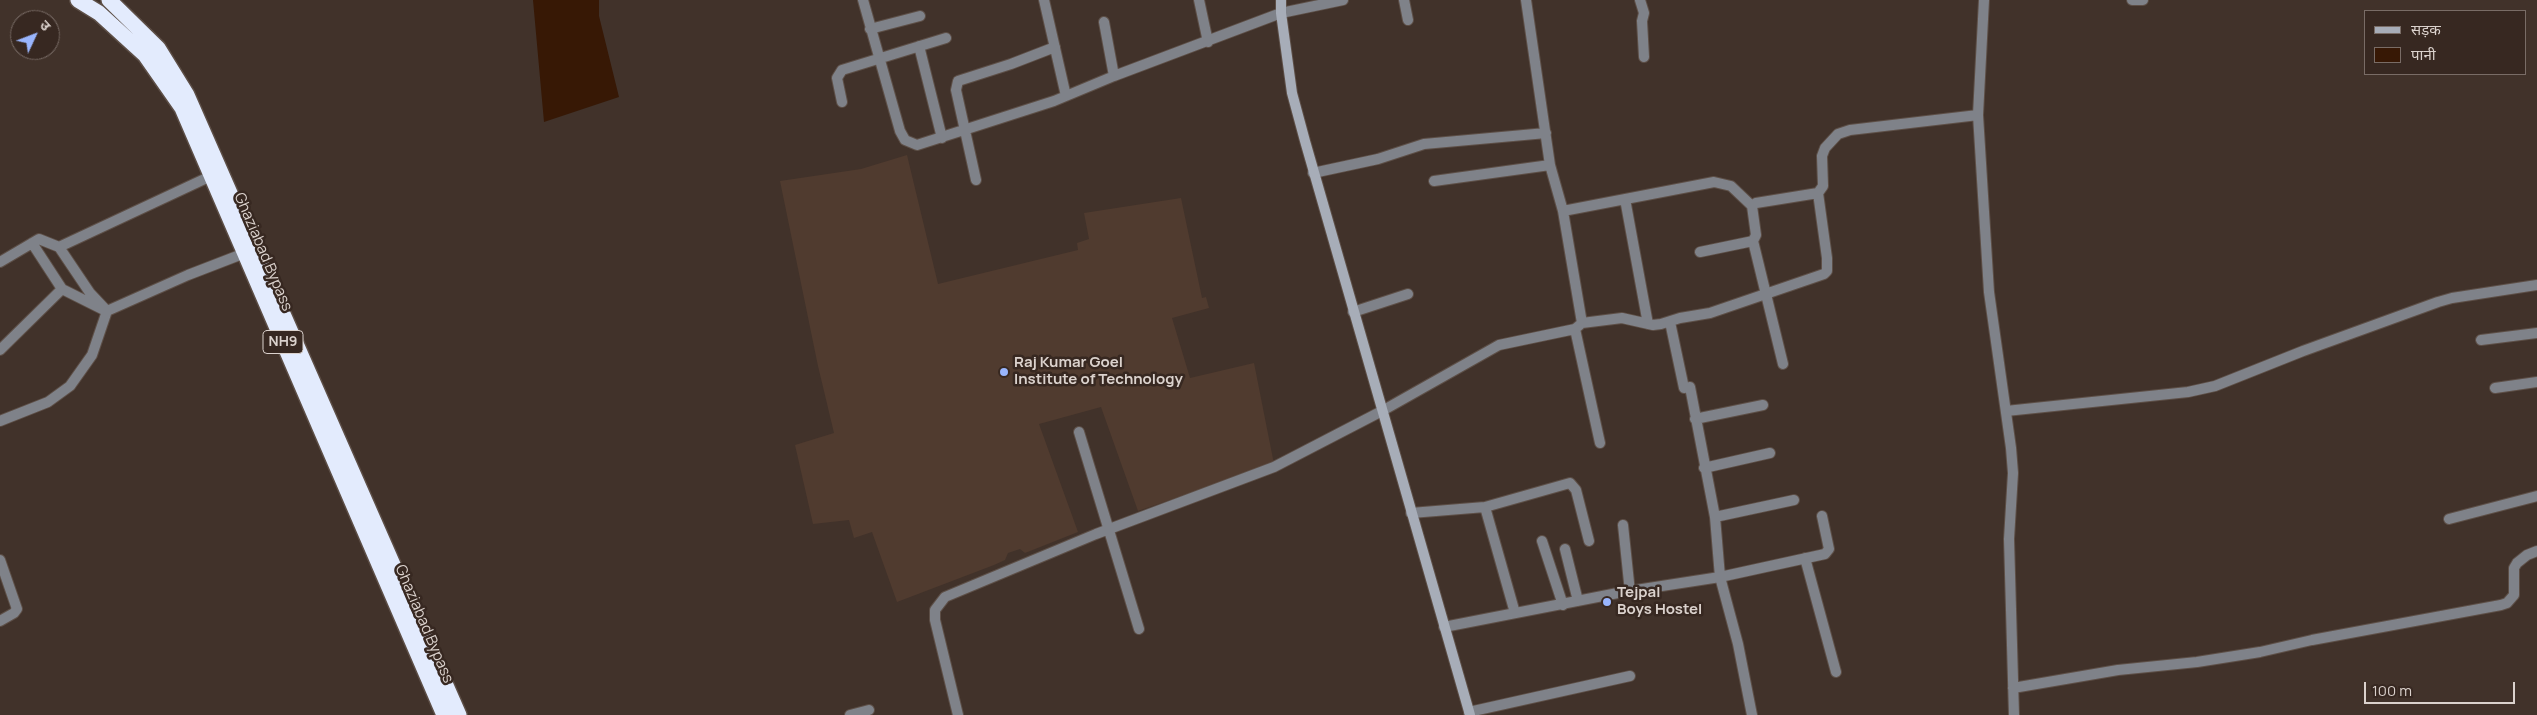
<!DOCTYPE html>
<html>
<head>
<meta charset="utf-8">
<style>
  body { margin:0 }
  #map { position:relative; width:2537px; height:715px; overflow:hidden; background:#41322a; font-family:Manrope,"Noto Sans Devanagari",sans-serif }
  canvas { display:block }
  .legend { position:absolute; left:2364px; top:10px; width:162px; height:65px; box-sizing:border-box; background:#372821; border:1px solid #796c66; margin:0; padding:6px 9px; list-style:none; font-size:15px; color:#dbd2cd }
  .legend li { display:flex; align-items:center; gap:10px; height:25px }
  .legend b { width:25px; border:1px solid #796c66 }
  .north { position:absolute; left:10px; top:10px; width:50px; height:50px; box-sizing:border-box; background:#372821; border:1px solid #796c66; border-radius:50%; rotate:47deg; font-size:14px; font-weight:700; line-height:20px; text-align:center; color:#dbd2cd }
  .north::after { content:''; display:block; margin:auto; width:18px; height:22px; background:#99b5fd; clip-path:polygon(50% 0,100% 100%,50% 72%,0 100%) }
  .scale { position:absolute; left:2364px; top:682px; width:151px; height:22px; box-sizing:border-box; border:2px solid #dbd2cd; border-top:0; padding-left:6px; font-size:15px; line-height:18px; white-space:nowrap; color:#dbd2cd; -webkit-text-stroke:4px #372821; paint-order:stroke }
</style>
</head>
<body>
<div id="map">
<canvas width="2537" height="715"></canvas>
<ul class="legend">
<li><b style="height:6px;background:#a7adb8"></b>सड़क</li>
<li><b style="height:14px;background:#371805"></b>पानी</li>
</ul>
<div class="north">उ</div>
<div class="scale">100 m</div>
</div>
<script>
const ctx = document.querySelector('canvas').getContext('2d');
ctx.lineJoin = 'round';
function paint(path, color) { ctx.fillStyle = color; ctx.fill(path, 'evenodd'); }
const shape = rows => new Path2D(rows.map(r => 'M' + r).join(''));
function strokePath(path, color, width, dash) { ctx.strokeStyle = color; ctx.lineWidth = width; ctx.lineCap = dash ? 'butt' : 'round'; ctx.setLineDash(dash || []); ctx.stroke(path); }
function write(font, color, halo, rows, align = 'center') {
  ctx.font = font + ' Manrope,sans-serif'; ctx.lineWidth = 5; ctx.setLineDash([]); ctx.textBaseline = 'middle'; ctx.strokeStyle = halo; ctx.fillStyle = color; for (const [text, x, y, turn = 0] of rows) {
    ctx.save(); ctx.translate(x, y); ctx.rotate((+turn || 0) * Math.PI / 180); ctx.textAlign = isNaN(turn) ? turn : align; if (halo) ctx.strokeText(text, 0, 0); ctx.fillText(text, 0, 0); ctx.restore();
  }
}
paint(shape([
  [907,155,938,284,1078,250,1077,243,1089,239,1084,213,1181,198,1202,298,1206,297,1209,308,1172,318,1190,378,1254,363,1274,464,1138,511,1101,407,1039,424,1078,532,1025,553,1020,549,1008,553,1005,560,994,565,897,602,872,532,854,538,849,520,813,524,795,445,834,433,818,366,780,181,861,169]
]), '#503b2f');
paint(shape([
  [533,0,599,0,599,16,619,97,544,122]
]), '#371805');
const street = shape([
  [863,0,900,131,905,140,917,145,1054,101,1114,76,1281,13,1343,0],
  [1044,0,1066,96],
  [1199,0,1208,42],
  [1404,0,1408,20],
  [1640,0,1644,13,1642,21,1644,57],
  [1984,0,1978,115,1989,292,2011,448,2013,473,2009,539,2014,715],
  [2132,0,2143,0],
  [1104,22,1114,76],
  [870,29,920,16],
  [919,46,942,138],
  [842,102,837,78,842,70,946,38],
  [1313,173,1378,159,1424,144,1546,133],
  [976,180,956,90,958,81,1011,64,1055,47],
  [1434,181,1550,165],
  [1625,199,1648,324],
  [1563,211,1714,182,1731,186,1752,206],
  [1753,241,1783,364],
  [59,247,211,176],
  [1700,252,1753,241,1756,235,1752,206,1756,203,1818,193,1823,186,1822,156,1825,148,1838,134,1850,130,1978,115],
  [0,262,39,239,59,247,90,293,107,311],
  [62,289,102,309],
  [107,311,188,275,245,253],
  [1353,312,1408,294],
  [1670,322,1684,388],
  [1582,323,1622,318,1653,325,1661,324,1680,318,1710,313,1824,274,1827,271,1827,258,1818,193],
  [1575,329,1600,443],
  [2481,340,2537,333],
  [0,350,62,289,32,243],
  [1690,387,1715,517,1720,577,1738,644,1752,715],
  [2495,388,2537,382],
  [2006,411,2188,392,2215,386,2303,351,2438,302,2452,298,2537,285],
  [1695,419,1763,405],
  [0,421,48,402,70,386,92,355,107,311],
  [1079,432,1139,629],
  [1704,468,1770,453],
  [1485,507,1515,613],
  [1411,513,1485,507,1570,483,1576,490,1589,541],
  [1715,517,1794,500],
  [2449,519,2537,496],
  [1623,525,1630,592],
  [1542,541,1563,605],
  [1565,549,1578,601],
  [1805,558,1836,672],
  [0,560,17,609,14,613,0,621],
  [1444,627,1623,592,1720,577,1825,554,1829,549,1822,516],
  [2013,688,2118,670,2197,662,2260,652,2312,640,2501,605,2507,603,2514,595,2514,568,2517,563,2527,555,2537,551],
  [1469,712,1630,676],
  [850,715,869,710],
  [958,715,935,620,935,610,945,597,1096,534,1274,467,1382,411,1499,345,1575,329,1582,323,1563,211,1550,165,1526,0]
]);
const secondary = shape([
  [1281,0,1281,13,1292,93,1305,141,1470,715]
]);
const highway = shape([
  [78,0,99,13,145,55,182,108,444,715],
  [109,0,158,48,187,95,459,715]
]);
strokePath(street, '#5d4f47', 12);
strokePath(secondary, '#5d4f47', 12);
strokePath(highway, '#5d4f47', 18);
strokePath(street, '#7f8289', 10);
strokePath(secondary, '#a7adb8', 10);
strokePath(highway, '#e3ebfd', 15);
for (const [x, y, r, color] of [
  [1004,372,5,"#99b5fd"],
  [1607,602,5,"#99b5fd"]
]) { const dot = new Path2D(); dot.arc(x, y, r, 0, 2 * Math.PI); ctx.fillStyle = color; ctx.fill(dot); strokePath(dot, '#372821', 2); }
for (const [x, y, w] of [
  [283,342,40]
]) { const box = new Path2D(); box.roundRect(x - w / 2, y - 11.5, w, 23, 4); ctx.fillStyle = '#372821'; ctx.fill(box); strokePath(box, '#dbd2cd', 1); }
write('bold 14px', '#dbd2cd', null, [
  ["NH9",283,342]
]);
write('15px', '#dbd2cd', '#372821', [
  ["Ghaziabad Bypass",263,252,67],
  ["Ghaziabad Bypass",424,624,67]
]);
write('bold 15px', '#dbd2cd', '#372821', [
  ["Raj Kumar Goel",1014,363],
  ["Institute of Technology",1014,380],
  ["Tejpal",1617,593],
  ["Boys Hostel",1617,610]
], 'left');
</script>
</body>
</html>
